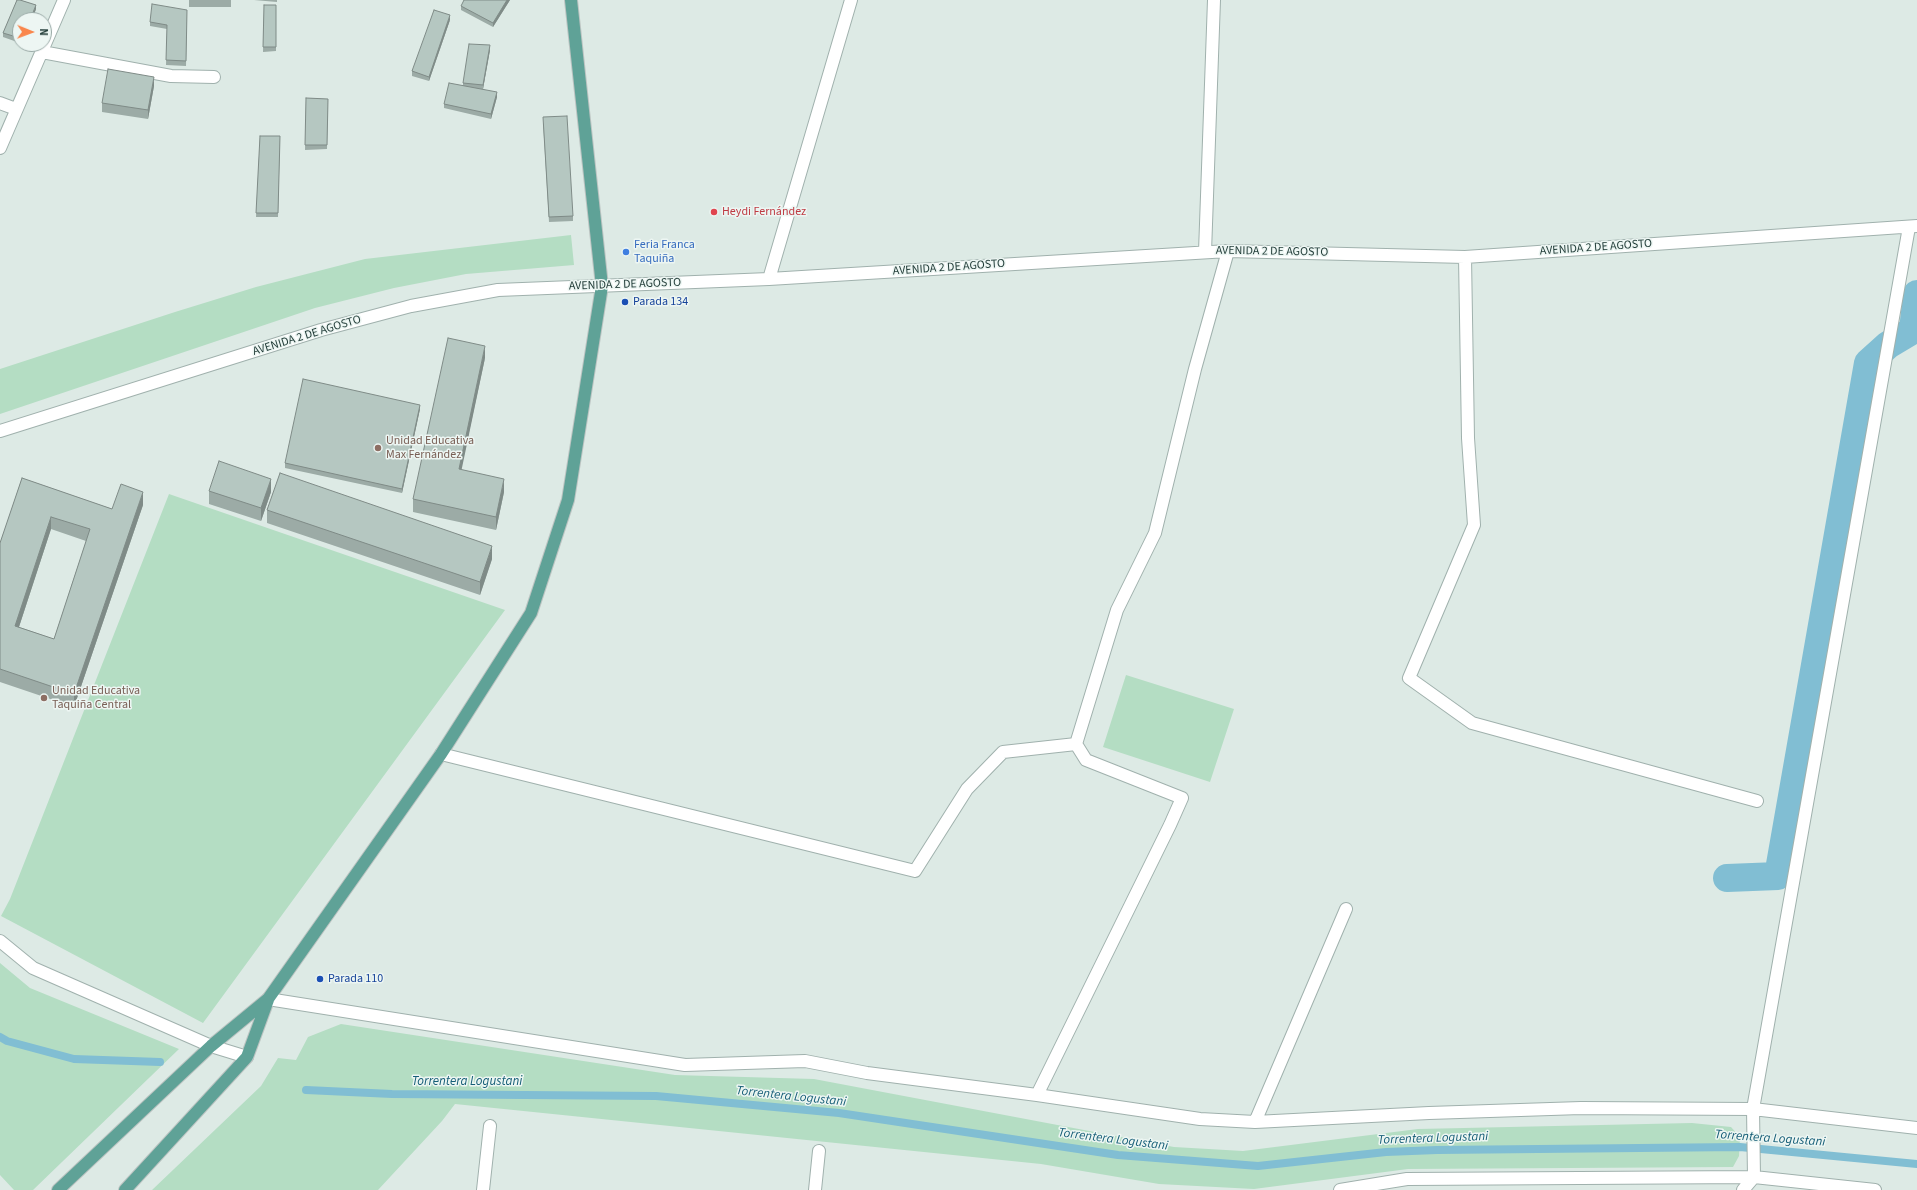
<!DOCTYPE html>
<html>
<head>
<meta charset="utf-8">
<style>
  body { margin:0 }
  #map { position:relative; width:1917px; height:1190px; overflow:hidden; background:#ddeae5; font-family:"Source Sans 3",sans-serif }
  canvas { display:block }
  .north { position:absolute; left:12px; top:12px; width:40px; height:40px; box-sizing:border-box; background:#edf6f3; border:1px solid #9aaaa7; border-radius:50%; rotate:91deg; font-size:11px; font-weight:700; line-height:16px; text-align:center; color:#1e3935 }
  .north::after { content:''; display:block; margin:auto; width:14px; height:18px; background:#f9864c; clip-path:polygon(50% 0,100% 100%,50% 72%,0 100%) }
</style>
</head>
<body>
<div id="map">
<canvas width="1917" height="1190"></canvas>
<div class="north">N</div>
</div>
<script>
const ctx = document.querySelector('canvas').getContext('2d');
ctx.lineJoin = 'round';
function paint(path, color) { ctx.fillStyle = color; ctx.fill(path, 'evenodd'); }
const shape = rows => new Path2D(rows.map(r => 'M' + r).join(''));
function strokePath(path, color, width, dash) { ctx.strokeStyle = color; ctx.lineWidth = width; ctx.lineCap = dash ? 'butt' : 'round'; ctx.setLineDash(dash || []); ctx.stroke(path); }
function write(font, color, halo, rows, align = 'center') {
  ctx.font = font + ' "Source Sans 3",sans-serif'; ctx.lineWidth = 3; ctx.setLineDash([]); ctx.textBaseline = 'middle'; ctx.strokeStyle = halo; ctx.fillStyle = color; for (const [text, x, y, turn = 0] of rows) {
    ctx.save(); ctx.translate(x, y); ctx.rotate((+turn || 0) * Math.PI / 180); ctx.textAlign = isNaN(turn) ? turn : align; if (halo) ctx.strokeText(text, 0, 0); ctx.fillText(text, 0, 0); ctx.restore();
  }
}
paint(shape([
  [571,235,574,265,466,274,394,288,315,308,0,414,0,369,175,312,256,287,365,259],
  [169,494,505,610,203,1023,1,916,10,899],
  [1126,675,1234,709,1210,782,1103,747],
  [0,963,30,988,179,1049,33,1190,14,1190,0,1175],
  [341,1024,675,1075,814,1079,1174,1147,1243,1151,1418,1129,1692,1123,1731,1127,1740,1137,1739,1156,1733,1167,1408,1169,1254,1189,1159,1184,1041,1164,455,1104,442,1121,378,1190,152,1190,261,1086,278,1058,296,1060,308,1037]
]), '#b4ddc3');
strokePath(shape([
  [0,1037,7,1041,74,1059,160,1062],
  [306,1090,392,1094,656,1096,839,1113,1118,1155,1258,1166,1386,1152,1437,1150,1740,1147,1917,1164]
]), '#81bed3', 8);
strokePath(shape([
  [1727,878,1778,876,1868,363,1888,345,1913,330,1917,294]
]), '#81bed3', 28);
const minor = shape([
  [42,52,171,76,214,77],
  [0,103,16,109],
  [0,148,64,0],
  [1205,252,1214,0],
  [1465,257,1468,438,1474,525,1409,678,1472,723,1757,801],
  [769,279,851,0],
  [0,431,321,330,411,306,498,290,769,279,1228,251,1465,257,1917,226],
  [441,754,915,871,967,789,1003,752,1076,744,1117,610,1155,533,1195,369,1228,251],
  [0,941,33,968,211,1046,247,1057],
  [268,999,685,1065,805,1061,867,1073,1037,1095,1200,1119,1255,1122,1429,1113,1581,1108,1753,1109,1917,1128],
  [1037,1095,1170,825,1182,798,1086,760,1076,744],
  [1255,1122,1346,909],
  [1754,1177,1753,1109,1909,227],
  [483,1190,490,1126],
  [815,1190,819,1151],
  [1340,1190,1407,1179,1754,1177,1875,1190],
  [1743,1190,1754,1177]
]);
const major = shape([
  [58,1190,211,1046,268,999,441,754,531,613,568,500,602,286,571,0],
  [125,1190,247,1057,268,1000]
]);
strokePath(minor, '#a0b1ad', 14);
strokePath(major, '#bcc4c2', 14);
strokePath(minor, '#fff', 12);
strokePath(major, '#5fa297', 12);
paint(shape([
  [17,0,20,0,36,5,36,9,32,20,20,20,20,43,3,37,3,33],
  [189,0,231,0,231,7,189,7],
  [254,0,277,0,277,2],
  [510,0,493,27,461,10,461,6],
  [264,5,276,5,276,51,263,52],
  [187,10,186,66,166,65,167,29,150,26,150,22],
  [450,20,429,81,412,76,412,71],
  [490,50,483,89,497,97,491,119,444,108,444,104,463,85,463,83],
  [154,86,148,119,102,112,102,103],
  [306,98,328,99,327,149,305,150],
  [543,122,573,216,573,221,549,222],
  [260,136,280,136,278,217,256,217],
  [485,358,461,469,504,492,496,530,413,512,413,499],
  [420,409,402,493,285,468,285,463],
  [22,478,112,509,143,505,74,707,0,682,0,543],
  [51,529,86,541,54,639,19,627],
  [209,491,271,492,261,521,209,504],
  [267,510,492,559,480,595,267,523]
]), '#9caba6');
paint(shape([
  [507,0,510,0,493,27,493,23],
  [36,5,36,9,32,20,30,20],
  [450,15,450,20,429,81,429,77],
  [490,45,490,50,483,89,483,85],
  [154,77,154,86,148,119,148,110],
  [497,92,497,97,491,119,491,114],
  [485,346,485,358,459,482,459,469],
  [420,405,420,409,402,493,402,489],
  [271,479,271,492,261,521,261,508],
  [504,479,504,492,496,530,496,517],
  [143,492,143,505,74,707,74,694],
  [51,517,51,529,15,639,15,626],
  [492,546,492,559,480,595,480,582]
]), '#7f8b87');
const building = shape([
  [17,0,20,0,36,5,30,20,20,20,20,38,3,33,17,0],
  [464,0,507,0,493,23,461,6,464,0],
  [152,4,187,10,186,61,166,60,167,25,150,22,152,4],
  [264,5,276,5,276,47,263,47,264,5],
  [434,10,450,15,429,77,412,71,434,10],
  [469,44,490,45,483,85,463,83,469,44],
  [108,69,154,77,148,110,102,103,108,69],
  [449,83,497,92,491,114,444,104,449,83],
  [306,98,328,99,327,145,305,145,306,98],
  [567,116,573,216,549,217,543,117,567,116],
  [260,136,280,136,278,213,256,213,260,136],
  [448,338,485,346,459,469,504,479,496,517,413,499,448,338],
  [303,379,420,405,402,489,285,463,303,379],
  [219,461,271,479,261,508,209,491,219,461],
  [280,473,492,546,480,582,267,510,280,473],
  [22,478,112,509,121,484,143,492,74,694,0,669,0,543,22,478],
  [51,517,90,529,54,639,15,626,51,517]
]);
paint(building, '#b5c7c1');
strokePath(building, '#7f8b87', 1);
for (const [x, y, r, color] of [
  [714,212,4,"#e0444e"],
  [626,252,4,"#3f7fe0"],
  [625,302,4,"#1a4fb4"],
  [378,448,4,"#8d6e63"],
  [44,698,4,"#8d6e63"],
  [320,979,4,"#1a4fb4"]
]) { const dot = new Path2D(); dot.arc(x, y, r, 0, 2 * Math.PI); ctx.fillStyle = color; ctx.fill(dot); strokePath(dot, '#edf6f3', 1.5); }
write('12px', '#be3a42', '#edf6f3', [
  ["Heydi Fernández",722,212]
], 'left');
write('12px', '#366cbe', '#edf6f3', [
  ["Feria Franca",634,245],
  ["Taquiña",634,259]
], 'left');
write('12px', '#1e3935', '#edf6f3', [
  ["AVENIDA 2 DE AGOSTO",1596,248,-4],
  ["AVENIDA 2 DE AGOSTO",1272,252,1],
  ["AVENIDA 2 DE AGOSTO",949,268,-4],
  ["AVENIDA 2 DE AGOSTO",625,285,-2],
  ["AVENIDA 2 DE AGOSTO",307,336,-17]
]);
write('12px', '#164399', '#edf6f3', [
  ["Parada 134",633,302],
  ["Parada 110",328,979]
], 'left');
write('12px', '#785e54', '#edf6f3', [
  ["Unidad Educativa",386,441],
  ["Max Fernández",386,455],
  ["Unidad Educativa",52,691],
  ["Taquiña Central",52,705]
], 'left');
write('italic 13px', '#165e77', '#edf6f3', [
  ["Torrentera Logustani",467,1082],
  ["Torrentera Logustani",791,1097,6],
  ["Torrentera Logustani",1433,1139,-2],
  ["Torrentera Logustani",1770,1139,4],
  ["Torrentera Logustani",1113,1140,7]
]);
</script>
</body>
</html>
